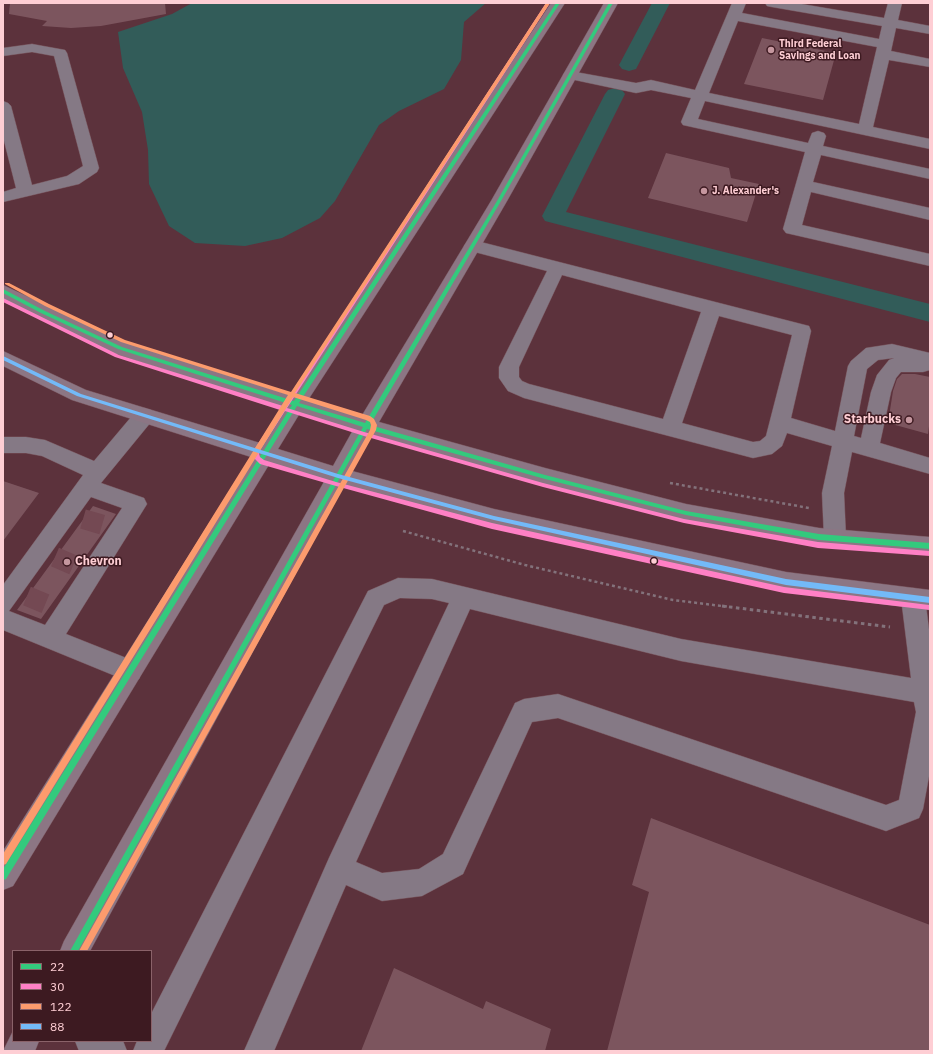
<!DOCTYPE html>
<html>
<head>
<meta charset="utf-8">
<style>
  body { margin:0 }
  #map { position:relative; width:933px; height:1054px; overflow:hidden; background:#5c323c; font-family:"IBM Plex Sans",sans-serif }
  canvas { display:block }
  .frame { position:absolute; inset:0; border:4px solid #feced4; pointer-events:none }
  .legend { position:absolute; left:12px; top:950px; width:140px; height:92px; box-sizing:border-box; background:#3d1a21; border:1px solid #8a6269; margin:0; padding:5px 7px; list-style:none; font-size:12px; color:#feced4 }
  .legend li { display:flex; align-items:center; gap:8px; height:20px }
  .legend b { width:20px; border:1px solid #8a6269 }
</style>
</head>
<body>
<div id="map">
<canvas width="933" height="1054"></canvas>
<div class="frame"></div>
<ul class="legend">
<li><b style="height:5px;background:#33ca7d"></b>22</li>
<li><b style="height:5px;background:#ff80c5"></b>30</li>
<li><b style="height:5px;background:#fc9b6d"></b>122</li>
<li><b style="height:5px;background:#73baf8"></b>88</li>
</ul>
</div>
<script>
const ctx = document.querySelector('canvas').getContext('2d');
ctx.lineJoin = 'round';
function paint(path, color) { ctx.fillStyle = color; ctx.fill(path, 'evenodd'); }
const shape = rows => new Path2D(rows.map(r => 'M' + r).join(''));
function strokePath(path, color, width, dash) { ctx.strokeStyle = color; ctx.lineWidth = width; ctx.lineCap = dash ? 'butt' : 'round'; ctx.setLineDash(dash || []); ctx.stroke(path); }
function write(font, color, halo, rows, align = 'center') {
  ctx.font = font + ' "IBM Plex Sans",sans-serif'; ctx.lineWidth = 3; ctx.setLineDash([]); ctx.textBaseline = 'middle'; ctx.strokeStyle = halo; ctx.fillStyle = color; for (const [text, x, y, turn = 0] of rows) {
    ctx.save(); ctx.translate(x, y); ctx.rotate((+turn || 0) * Math.PI / 180); ctx.textAlign = isNaN(turn) ? turn : align; if (halo) ctx.strokeText(text, 0, 0); ctx.fillText(text, 0, 0); ctx.restore();
  }
}
paint(shape([
  [192,3,486,3,464,22,461,60,444,89,399,111,379,125,335,201,320,218,282,238,245,246,195,243,169,226,149,184,148,150,142,112,123,68,118,32,172,14]
]), '#325c59');
paint(shape([
  [652,3,670,3,636,69,629,71,622,69,619,65,652,3],
  [615,88,622,90,625,94,566,212,930,304,930,322,545,221,542,216,605,94,608,90,615,88]
]), '#325c59');
paint(shape([
  [10,3,165,3,166,14,101,26,71,28,42,26,47,21,9,14],
  [762,38,836,53,823,100,744,84],
  [666,153,729,168,731,178,759,184,747,222,648,198],
  [902,374,915,374,930,377,930,419,928,434,888,423,893,391,897,379],
  [3,481,39,493,3,541],
  [93,506,116,514,41,619,17,610],
  [651,818,930,925,930,1051,607,1051,649,892,632,885],
  [394,968,483,1009,486,1001,551,1029,545,1051,361,1051]
]), '#7c555e');
strokePath(shape([
  [83,519,107,526],
  [55,557,78,567],
  [27,596,51,606]
]), '#744953', 20, [20, 10]);
const minor = shape([
  [732,3,746,3,742,13,879,39,882,26,772,7,767,6,765,3,796,3,884,18,888,3,902,3,898,20,930,26,930,34,896,28,891,51,930,59,930,67,889,60,873,127,930,139,930,149,705,101,698,119,808,143,812,133,818,131,824,133,826,136,823,146,930,169,930,179,821,155,813,182,930,208,930,220,811,192,802,225,930,254,930,266,786,233,783,229,805,152,683,125,681,122,691,98,651,90,636,93,570,79,565,78,563,75,565,72,570,71,636,83,651,80,695,90,732,3],
  [738,21,877,47,859,124,709,93,738,21],
  [32,44,65,50,67,53,99,168,97,172,79,184,3,202,3,192,16,188,3,137,3,101,8,103,11,106,32,185,67,176,83,166,54,56,32,52,3,56,3,48,32,44],
  [473,240,809,326,811,331,791,418,835,431,848,366,851,361,866,348,892,344,930,353,930,370,923,372,901,372,896,378,891,392,880,443,930,458,930,474,852,452,844,493,846,538,843,545,835,547,827,545,824,538,822,493,832,446,787,433,782,446,772,454,753,458,524,398,508,391,499,378,499,367,547,271,467,250,464,246,467,242,473,240],
  [562,275,701,312,663,419,529,384,522,381,519,377,519,367,562,275],
  [719,316,792,335,766,436,760,441,753,442,682,423,719,316],
  [894,358,889,360,877,375,871,392,861,438,854,436,867,369,878,360,894,358],
  [144,408,151,410,154,416,151,422,101,483,144,498,147,504,66,634,139,663,142,671,139,679,130,682,3,630,3,585,83,475,42,456,26,453,3,453,3,437,26,437,45,440,94,461,137,410,144,408],
  [91,497,122,508,45,625,9,611,91,497],
  [398,578,432,579,681,639,911,678,901,598,905,591,913,588,921,591,925,598,930,637,930,771,923,809,919,818,886,831,558,718,532,722,463,874,422,896,382,901,346,885,274,1051,244,1051,329,858,449,603,432,599,400,598,384,605,164,1051,133,1051,137,1041,151,1041,151,1014,368,591,398,578],
  [470,609,681,661,914,702,916,712,899,800,886,805,558,694,524,699,515,703,443,854,419,869,382,873,356,862,470,609],
  [75,1041,123,1041,127,1051,79,1051,75,1041]
]);
const major = shape([
  [551,3,565,3,308,400,361,417,491,201,604,3,618,3,507,201,379,422,545,468,686,504,819,528,930,537,930,555,819,546,686,522,545,486,371,435,352,471,494,509,786,572,930,590,930,610,786,592,494,527,343,486,90,951,60,951,64,941,325,480,270,463,13,886,3,890,3,851,251,457,72,400,3,366,3,351,86,390,260,443,282,408,113,353,36,317,3,299,3,285,127,343,290,395,551,3],
  [300,413,353,430,333,466,278,449,300,413],
  [13,1031,13,1041,39,1041,35,1051,3,1051,13,1031]
]);
strokePath(minor, '#765159', 1);
strokePath(major, '#765159', 1);
strokePath(shape([
  [670,483,809,508],
  [403,531,525,565,673,600,730,607]
]), '#83727b', 2.5, [3, 3]);
strokePath(shape([
  [722,606,890,627]
]), '#83727b', 3, [3.5, 3.5]);
paint(minor, '#857985');
paint(major, '#8c7684');
paint(shape([
  [556,3,560,3,299,403,365,423,497,201,609,3,613,3,501,201,370,425,545,475,686,511,819,534,930,543,930,549,819,540,686,515,545,479,367,429,78,951,70,951,363,427,297,406,6,879,3,880,3,869,292,405,118,349,41,313,3,293,3,289,45,311,122,347,294,401,556,3]
]), '#33ca7d');
paint(shape([
  [546,3,550,3,287,408,364,432,543,483,684,519,818,542,929,551,930,552,930,556,818,548,684,523,543,487,364,436,285,411,260,450,259,454,260,457,264,460,336,482,492,523,784,587,929,605,930,606,930,610,784,593,492,529,336,486,260,464,254,458,253,454,254,450,280,410,115,357,3,302,3,298,119,355,283,406,546,3]
]), '#ff80c5');
paint(shape([
  [546,3,550,3,295,393,370,416,374,419,377,425,376,430,87,951,79,951,370,430,371,425,370,422,366,420,293,397,6,864,3,865,3,854,288,395,121,342,45,306,5,284,5,283,9,283,49,304,125,340,291,392,546,3]
]), '#fc9b6d');
paint(shape([
  [3,356,81,394,338,474,494,516,786,579,930,597,930,603,786,585,494,520,338,478,77,396,3,360,3,356]
]), '#73baf8');
for (const [x, y, r, color] of [
  [771,50,4,"#c5979f"],
  [704,191,4,"#c5979f"],
  [110,335,3.5,"#feced4"],
  [909,420,4,"#c5979f"],
  [654,561,3.5,"#feced4"],
  [67,562,4,"#c5979f"]
]) { const dot = new Path2D(); dot.arc(x, y, r, 0, 2 * Math.PI); ctx.fillStyle = color; ctx.fill(dot); strokePath(dot, '#3d1a21', 1.5); }
write('bold 10px', '#feced4', '#3d1a21', [
  ["Third Federal",779,44],
  ["Savings and Loan",779,56],
  ["J. Alexander's",712,191]
], 'left');
write('bold 12px', '#feced4', '#3d1a21', [
  ["Starbucks",901,420],
  ["Chevron",75,562,"left"]
], 'right');
</script>
</body>
</html>
